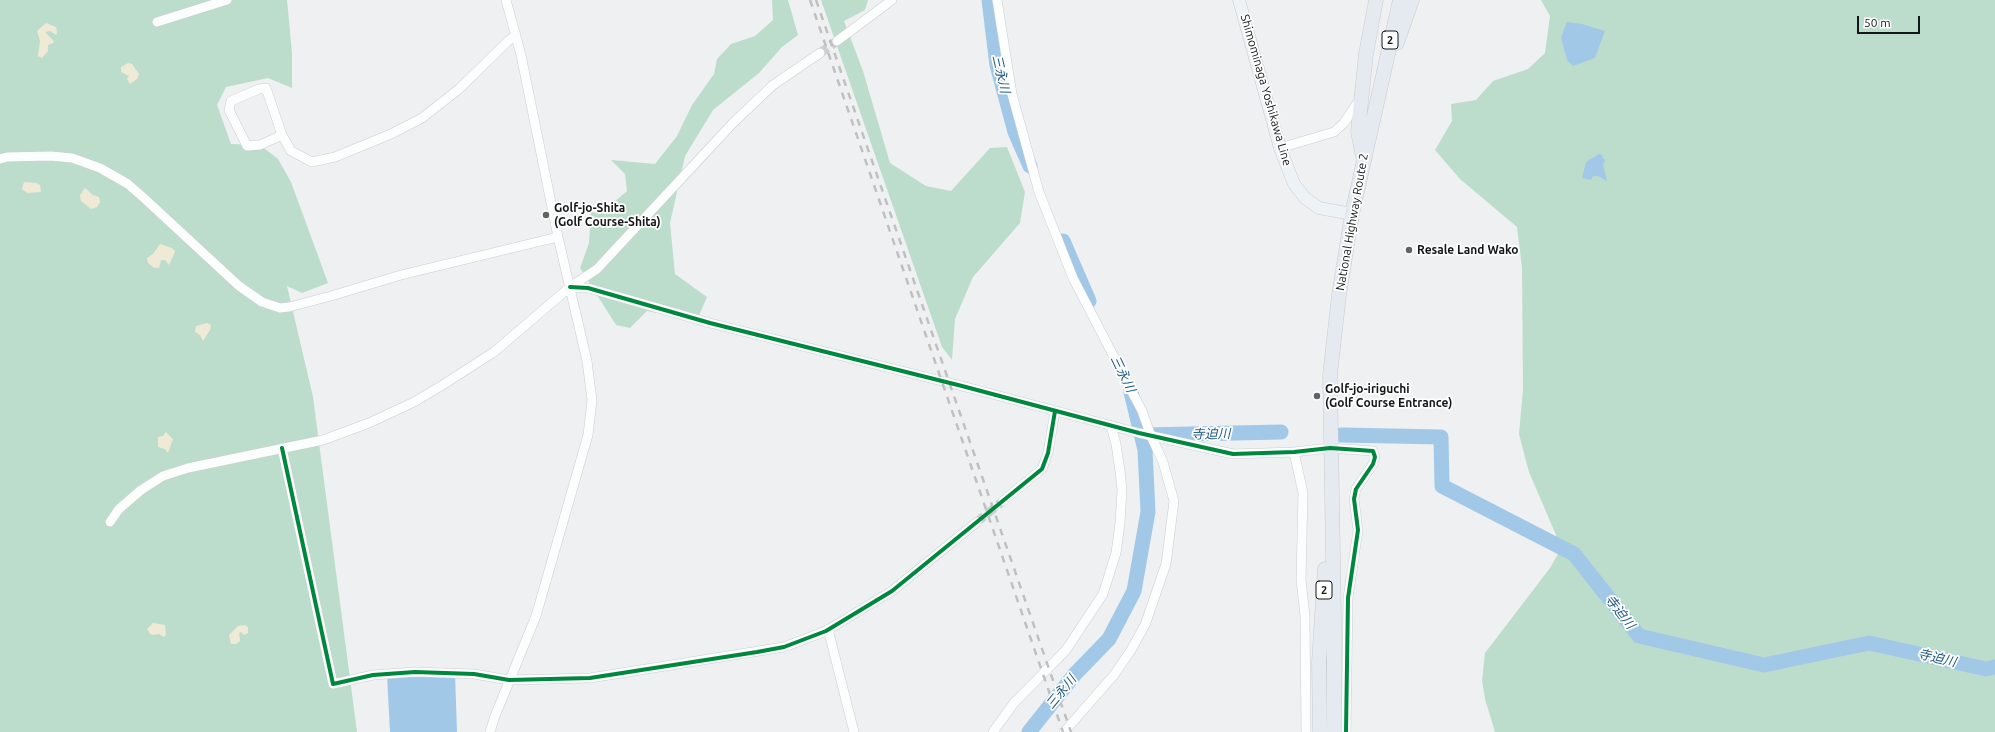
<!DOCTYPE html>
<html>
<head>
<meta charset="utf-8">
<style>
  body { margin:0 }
  #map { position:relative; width:1995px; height:732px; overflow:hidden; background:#eef0f2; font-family:Ubuntu,sans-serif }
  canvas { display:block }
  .scale { position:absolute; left:1857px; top:16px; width:63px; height:18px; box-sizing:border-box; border:2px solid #151617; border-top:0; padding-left:5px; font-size:12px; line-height:14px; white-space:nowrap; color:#151617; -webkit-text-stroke:3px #fff; paint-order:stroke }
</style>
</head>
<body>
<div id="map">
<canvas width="1995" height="732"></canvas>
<div class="scale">50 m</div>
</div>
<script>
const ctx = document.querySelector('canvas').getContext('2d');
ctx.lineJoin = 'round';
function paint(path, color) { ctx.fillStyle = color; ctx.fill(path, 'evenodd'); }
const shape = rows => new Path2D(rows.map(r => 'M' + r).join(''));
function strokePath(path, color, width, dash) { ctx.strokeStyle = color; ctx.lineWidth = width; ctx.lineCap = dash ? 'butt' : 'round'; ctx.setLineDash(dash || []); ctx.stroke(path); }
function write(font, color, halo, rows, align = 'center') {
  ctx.font = font + ' Ubuntu,"Noto Sans JP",sans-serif'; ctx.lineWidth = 3.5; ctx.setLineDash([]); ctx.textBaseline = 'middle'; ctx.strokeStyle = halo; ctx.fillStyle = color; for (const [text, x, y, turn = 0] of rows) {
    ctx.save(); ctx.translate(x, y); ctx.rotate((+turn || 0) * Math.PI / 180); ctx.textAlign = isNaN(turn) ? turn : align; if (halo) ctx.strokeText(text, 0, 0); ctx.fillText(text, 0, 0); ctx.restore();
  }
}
paint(shape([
  [0,0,287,0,292,53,292,88,268,78,226,87,217,105,231,144,260,145,278,159,291,182,328,283,302,293,287,286,313,397,357,732,0,732],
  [772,0,788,0,798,35,782,47,759,73,713,110,685,156,670,223,675,274,707,297,697,320,647,311,630,328,616,325,580,268,589,243,591,212,601,213,627,191,625,174,611,160,655,164,677,136,692,105,714,74,717,59,731,44,755,36,773,20],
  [821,0,868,0,865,10,844,21,863,71,890,163,926,186,951,191,990,148,1007,147,1025,192,1020,223,973,277,955,319,952,360,942,347],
  [1541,0,1995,0,1995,732,1495,732,1485,699,1482,680,1485,653,1550,568,1558,554,1556,535,1529,472,1519,434,1523,389,1522,268,1517,227,1460,179,1435,150,1452,121,1451,104,1476,100,1493,81,1528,69,1545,53,1550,16]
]), '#bdddcc');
paint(shape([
  [46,23,56,27,57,32,56,35,50,31,45,32,54,41,53,43,48,45,48,51,42,58,38,56,40,41,37,31],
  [128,63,132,64,139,74,137,79,130,84,127,79,129,76,121,72,121,67],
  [24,182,36,183,40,185,41,192,27,193,22,189],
  [85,188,93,195,99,197,100,202,97,207,91,209,81,201,80,195],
  [160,244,172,248,175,251,174,254,169,265,165,260,161,260,159,268,154,268,148,263,147,258,153,254],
  [207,323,211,325,210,330,203,341,200,335,195,332,196,326],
  [166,432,173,439,168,453,165,449,158,447,158,437,163,436],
  [153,623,165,625,166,635,164,637,159,634,153,635,150,634,147,629],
  [245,625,248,627,248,633,244,635,241,632,239,633,240,641,236,644,231,644,229,635,238,626]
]), '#efead6');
paint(shape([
  [1567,22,1582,24,1605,31,1595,58,1573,66,1567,60,1561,37],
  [1599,154,1603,155,1602,157,1605,160,1603,165,1607,181,1598,176,1593,176,1591,180,1582,178,1586,162],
  [455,673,457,732,390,732,387,675]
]), '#a2c8e8');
strokePath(shape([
  [989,0,997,65,1015,132,1030,166],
  [1063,241,1089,301],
  [1145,435,1281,432],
  [1341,435,1441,437,1442,486,1574,554,1639,636,1764,665,1869,643,1986,669,1995,667],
  [1029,732,1075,674,1109,639,1134,591,1148,512,1145,450,1131,392]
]), '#a2c8e8', 15);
strokePath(shape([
  [820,53,837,41],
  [977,522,1003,501]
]), '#cdcfd1', 9, [9, 4.5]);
const minor = shape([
  [997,0,1012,94,1039,192,1073,278,1142,411,1151,436,1163,462,1174,501,1166,564,1145,625,1131,650,1114,675,1064,732],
  [157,22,227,0],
  [837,41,892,0],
  [282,135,266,88,259,89,231,101,229,110,247,146,260,145,282,135,291,151,312,162,335,157,391,134,422,118,459,89,508,41,516,35],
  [1280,148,1334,132,1344,123,1358,102],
  [0,159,7,157,51,156,72,158,100,168,128,184,145,199,239,286,262,302,280,308,289,307,331,296,401,275,558,237],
  [570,287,588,288,710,323,962,386,1139,433,1233,454,1294,452,1330,448,1373,451,1375,457,1373,464,1356,489,1354,499,1358,530,1348,598,1346,732],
  [282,448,333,684,373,675,415,672,474,674,509,680,590,678,784,647,826,631,892,591,977,522],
  [1294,452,1303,493,1301,580,1305,616,1306,732],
  [1003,501,1042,469,1048,453,1055,411],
  [110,522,119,509,141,490,163,476,188,468,323,440,369,423,414,402,441,386,494,352,570,287,597,269,733,123,773,85,820,53],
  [828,629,854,732],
  [490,732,495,716,536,616,588,435,592,400,587,361,558,237,521,55,506,0],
  [993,732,1014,703,1066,650,1103,594,1116,553,1120,523,1122,490,1120,471,1116,444,1111,426]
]);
const major = shape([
  [1239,0,1280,148,1294,184,1305,198,1319,208,1352,214]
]);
const highway = shape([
  [1397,43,1412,0],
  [1362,153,1358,131,1366,54,1376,0],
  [1320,732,1319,662,1325,569],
  [1334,732,1334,617,1330,375,1339,295,1352,214,1400,0]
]);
strokePath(minor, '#cccdcf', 10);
strokePath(major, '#cacbcc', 13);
strokePath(highway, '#cacbcc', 15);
strokePath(minor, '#fcfdfd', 9);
strokePath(major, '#edf2f6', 12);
strokePath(highway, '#e5eaf1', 14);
strokePath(shape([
  [810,0,1063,732],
  [816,0,1071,732]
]), '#c0c0c1', 2.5, [7, 7]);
strokePath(shape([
  [570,287,588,288,710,323,962,386,1139,433,1233,454,1294,452,1330,448,1373,451,1375,457,1373,464,1356,489,1354,499,1358,530,1348,598,1346,732],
  [282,448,333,684,373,675,415,672,474,674,509,680,590,678,757,652,784,647,826,631,892,591,1042,469,1048,453,1055,411]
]), '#00873e', 4);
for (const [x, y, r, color] of [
  [546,215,4,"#616264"],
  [1409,250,4,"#616264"],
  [1317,396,4,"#616264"]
]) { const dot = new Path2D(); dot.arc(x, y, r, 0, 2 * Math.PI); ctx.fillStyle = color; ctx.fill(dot); strokePath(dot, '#fff', 1.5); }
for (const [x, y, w] of [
  [1390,40,16],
  [1324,590,16]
]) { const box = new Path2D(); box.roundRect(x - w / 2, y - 9, w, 18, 3); ctx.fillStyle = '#fff'; ctx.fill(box); strokePath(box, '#151617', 1); }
write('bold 11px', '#151617', null, [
  ["2",1390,40],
  ["2",1324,590]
]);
write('12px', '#151617', '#fff', [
  ["Shimominaga Yoshikawa Line",1266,90,74],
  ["National Highway Route 2",1352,222,-80]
]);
write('bold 12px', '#151617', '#fff', [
  ["Golf-jo-Shita",554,208],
  ["(Golf Course-Shita)",554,222],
  ["Resale Land Wako",1417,250],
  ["Golf-jo-iriguchi",1325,389],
  ["(Golf Course Entrance)",1325,403]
], 'left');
write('italic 13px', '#205a84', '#fff', [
  ["三永川",1001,74,77],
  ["三永川",1123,374,64],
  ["寺迫川",1211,434,-1],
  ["寺迫川",1620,612,52],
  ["寺迫川",1937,658,13],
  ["三永川",1061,692,-51]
]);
</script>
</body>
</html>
